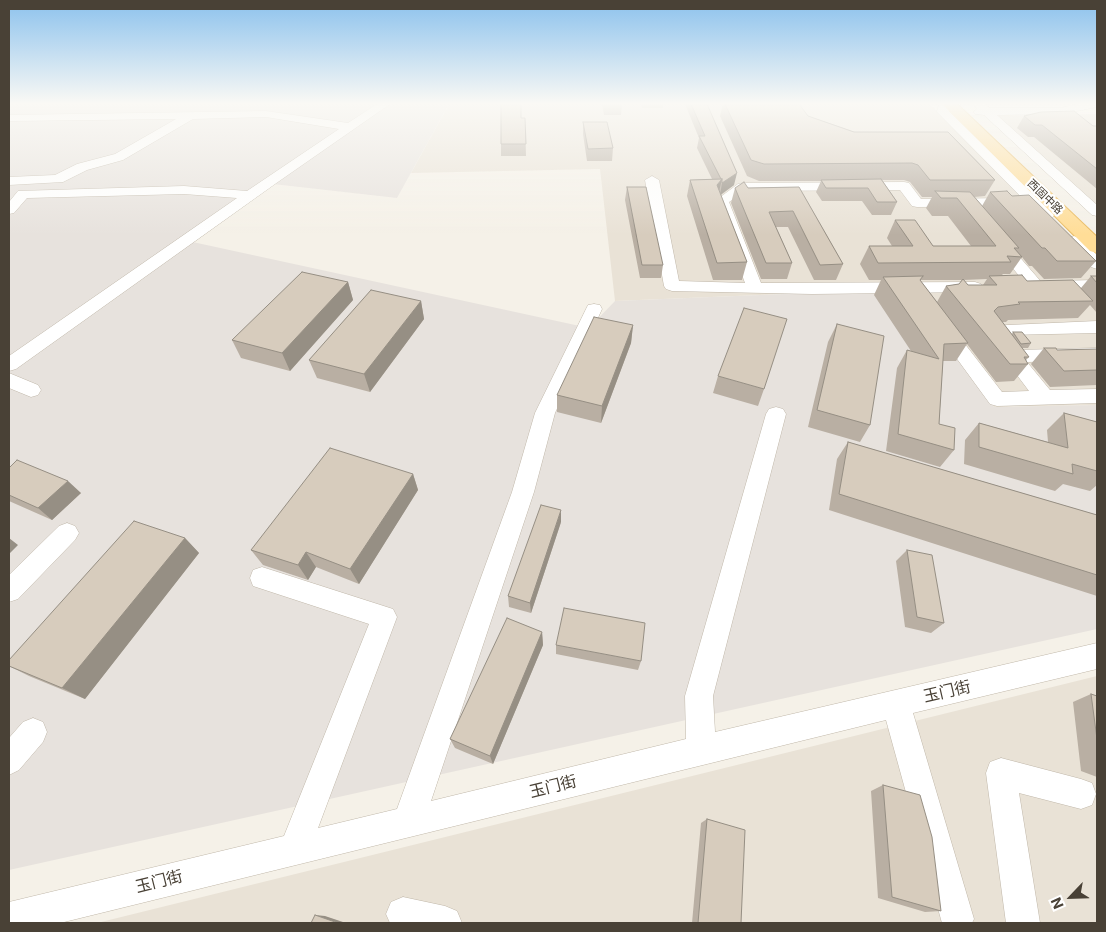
<!DOCTYPE html>
<html>
<head>
<meta charset="utf-8">
<style>
  body { margin:0 }
  #map { position:relative; width:1106px; height:932px; overflow:hidden; background:#f5f1e8; font-family:Inter,sans-serif }
  canvas { display:block }
  .frame { position:absolute; inset:0; border:10px solid #494136; pointer-events:none }
  .north { position:absolute; left:1046px; top:872px; width:50px; height:50px; -webkit-text-stroke:4px #fff; paint-order:stroke; rotate:246deg; font-size:14px; font-weight:700; line-height:20px; text-align:center; color:#494136 }
  .north::after { content:''; display:block; margin:auto; width:18px; height:22px; background:#494136; clip-path:polygon(50% 0,100% 100%,50% 72%,0 100%) }
</style>
</head>
<body>
<div id="map">
<canvas width="1106" height="932"></canvas>
<div class="frame"></div>
<div class="north">N</div>
</div>
<script>
const ctx = document.querySelector('canvas').getContext('2d');
ctx.lineJoin = 'round';
function paint(path, color) { ctx.fillStyle = color; ctx.fill(path, 'evenodd'); }
const shape = rows => new Path2D(rows.map(r => 'M' + r).join(''));
function strokePath(path, color, width, dash) { ctx.strokeStyle = color; ctx.lineWidth = width; ctx.lineCap = dash ? 'butt' : 'round'; ctx.setLineDash(dash || []); ctx.stroke(path); }
function write(font, color, halo, rows, align = 'center') {
  ctx.font = font + ' Inter,"Noto Sans SC",sans-serif'; ctx.lineWidth = 4.5; ctx.setLineDash([]); ctx.textBaseline = 'middle'; ctx.strokeStyle = halo; ctx.fillStyle = color; for (const [text, x, y, turn = 0] of rows) {
    ctx.save(); ctx.translate(x, y); ctx.rotate((+turn || 0) * Math.PI / 180); ctx.textAlign = isNaN(turn) ? turn : align; if (halo) ctx.strokeText(text, 0, 0); ctx.fillText(text, 0, 0); ctx.restore();
  }
}
paint(shape([
  [449,104,930,104,1097,268,1097,405,994,407,905,289,615,301,600,169,411,173],
  [1097,114,1097,209,989,116],
  [1097,676,1097,923,97,923]
]), '#e9e2d6');
paint(shape([
  [9,104,449,104,397,198,264,183,188,241,589,328,615,301,905,289,994,407,1097,405,1097,629,9,870]
]), '#e7e2dd');
const minor = shape([
  [377,104,390,104,275,184,16,369,9,371,9,356,237,198,184,194,27,198,14,213,9,214,9,202,18,191,184,186,247,191,339,129,266,117,193,119,123,160,87,170,63,182,9,185,9,177,55,175,77,164,115,154,176,119,9,121,9,115,266,111,348,123,377,104],
  [939,104,951,104,949,111,1052,212,1054,215,1052,218,1042,218,939,114,937,112,939,104],
  [973,104,985,104,990,108,1061,108,1076,104,1097,104,1097,107,1061,114,997,115,1097,205,1097,216,1092,215,984,115,975,114,973,112,977,109,973,104],
  [652,176,659,180,679,281,745,283,715,201,738,184,743,183,904,182,909,183,921,199,1012,198,1019,202,1012,206,917,207,912,206,900,190,746,191,729,202,761,283,975,282,981,284,983,287,981,290,975,292,812,294,672,291,666,289,664,286,645,180,652,176],
  [1074,236,1079,238,1097,255,1097,269,1091,267,1069,244,1066,241,1069,238,1074,236],
  [999,237,1004,239,1043,284,1050,281,1097,280,1097,290,1050,291,1043,288,1036,291,1030,289,991,242,994,239,999,237],
  [594,304,600,305,602,309,555,413,534,492,431,801,686,739,685,696,766,414,769,409,776,407,783,409,786,414,713,696,715,732,1097,643,1097,669,913,713,974,919,972,923,942,923,886,720,60,923,9,923,9,902,284,836,369,624,253,586,250,578,253,570,262,567,393,609,397,617,318,828,397,809,512,492,535,413,586,309,588,305,594,304],
  [1097,321,1097,333,1006,335,1017,350,1097,348,1097,360,1027,362,1050,390,1097,389,1097,403,997,406,990,404,936,330,939,326,945,324,951,326,1002,392,1029,391,986,334,983,330,986,326,1097,321],
  [9,373,38,385,41,390,38,395,31,397,9,388,9,373],
  [67,523,75,526,79,533,75,540,18,599,9,602,9,575,59,526,67,523],
  [33,718,43,722,47,732,43,742,19,770,9,775,9,738,23,722,33,718],
  [1001,758,1081,779,1092,783,1096,794,1092,805,1081,809,1019,793,1040,923,1006,923,986,773,990,762,1001,758],
  [403,897,445,906,457,911,462,923,390,923,386,914,391,902,403,897]
]);
const major = shape([
  [942,104,957,104,1097,237,1097,253,1090,251,942,104]
]);
strokePath(minor, '#c1b8aa', 1);
strokePath(major, '#e9bb62', 2);
paint(minor, '#fff');
paint(major, '#ffdd97');
paint(shape([
  [602,104,622,104,621,115,604,115],
  [641,104,663,104,663,108,642,108],
  [685,104,707,104,734,185,721,195,747,262,742,280,713,280,687,196,690,180,712,179,697,148,699,138],
  [723,104,799,104,808,116,995,180,985,196,974,197,982,206,990,192,1012,196,1096,261,1081,278,1044,279,1032,266,1029,266,1022,257,1010,274,1003,274,1002,275,1027,281,1081,288,1091,276,1097,276,1097,313,1090,305,1078,318,1008,320,1006,322,1002,322,1012,334,1013,332,1031,343,1028,348,1022,348,1029,357,1026,360,1028,364,1014,381,996,382,967,344,956,361,943,361,939,424,954,450,940,467,886,451,897,368,907,350,911,351,874,295,881,280,869,280,860,264,869,246,892,246,887,238,895,220,933,246,971,246,948,216,932,216,926,208,932,197,922,197,910,182,904,180,882,180,897,202,891,215,872,215,862,201,822,201,816,192,821,181,759,181,747,176,720,116],
  [987,279,983,285,968,285,963,280],
  [920,280,962,280,959,284,946,286,937,302],
  [1024,116,1097,126,1097,189,1034,137,1028,137,1017,128],
  [521,118,525,118,526,156,501,156,501,144],
  [583,122,613,148,612,161,587,161,583,134],
  [627,187,663,265,661,278,640,278,625,200],
  [799,187,843,264,836,280,814,280,788,227,776,227,792,263,787,279,761,279,731,203,735,188],
  [348,282,353,300,290,371,241,358,232,340],
  [421,301,424,319,370,392,317,378,309,360],
  [837,324,870,425,860,442,808,427,828,342],
  [633,325,631,343,601,423,557,412,557,395],
  [1044,348,1057,350,1097,349,1097,385,1050,387,1031,364],
  [718,376,764,389,758,406,713,393],
  [1064,413,1097,422,1097,485,1090,491,1063,484,1055,491,964,464,965,440,979,423,1048,442,1047,430],
  [848,442,1097,515,1097,596,829,510,837,459],
  [9,468,81,493,52,520,9,501],
  [413,474,418,490,359,584,316,567,308,580,263,565,251,550],
  [561,522,531,613,509,607,508,596],
  [185,538,199,553,85,699,29,676,9,666],
  [907,550,944,623,931,633,905,627,896,561],
  [542,632,543,645,493,764,455,748,450,739],
  [556,645,641,661,638,670,556,654],
  [1091,694,1097,696,1097,777,1081,771,1073,702],
  [883,785,941,911,925,912,878,898,871,791],
  [707,819,741,923,692,923,701,823]
]), '#b9afa3');
paint(shape([
  [737,173,734,185,720,195,722,183],
  [722,179,718,196,717,185],
  [348,282,353,300,290,371,282,353],
  [421,301,424,319,370,392,364,374],
  [633,325,631,343,601,423,602,406],
  [413,474,418,490,359,584,350,569],
  [68,481,81,493,52,520,38,508],
  [561,510,561,522,531,613,530,603],
  [9,538,18,545,9,554],
  [185,538,199,553,85,699,62,688],
  [306,552,316,567,308,580,298,565],
  [542,632,543,645,493,764,490,756],
  [315,915,325,916,346,923,338,923]
]), '#968f84');
const building = shape([
  [501,104,521,104,521,118,525,118,526,144,501,144,501,104],
  [691,104,707,104,737,173,722,183,722,179,721,179,699,136,705,136,691,104],
  [725,104,799,104,808,116,854,132,948,132,995,180,930,180,918,165,912,163,764,164,751,160,725,104],
  [1074,111,1093,126,1097,126,1097,169,1042,125,1035,125,1024,116,1041,112,1074,111],
  [583,122,607,122,613,148,588,149,583,122],
  [722,179,717,185,747,262,717,263,690,180,722,179],
  [881,179,897,202,877,202,868,188,826,188,821,180,881,179],
  [744,182,748,188,799,187,843,264,820,265,793,211,769,212,792,263,766,263,735,188,744,182],
  [627,187,646,187,663,265,642,265,627,187],
  [935,191,970,192,1019,248,1014,248,1022,257,1007,256,1011,262,878,263,869,246,913,246,895,220,915,220,933,246,996,246,957,198,941,198,935,191],
  [1007,191,1012,196,1029,195,1096,261,1057,261,1045,248,1042,248,990,192,1007,191],
  [302,272,348,282,282,353,232,340,302,272],
  [1022,275,1027,281,1073,280,1093,301,1018,302,1020,304,998,307,994,311,1029,357,1024,357,1028,364,1010,364,946,286,959,284,963,279,968,285,997,285,989,276,1022,275],
  [923,276,920,280,968,343,944,344,939,424,955,428,954,450,898,434,907,350,939,359,883,277,923,276],
  [1091,276,1097,276,1097,283,1091,276],
  [371,290,421,301,364,374,309,360,371,290],
  [744,308,787,319,764,389,718,376,744,308],
  [594,317,633,325,602,406,557,395,594,317],
  [837,324,884,336,870,425,817,410,837,324],
  [1013,332,1022,332,1031,343,1021,344,1013,332],
  [1044,348,1056,348,1057,350,1097,349,1097,370,1064,371,1044,348],
  [1064,413,1097,422,1097,471,1072,464,1073,474,979,447,979,423,1068,448,1064,413],
  [848,442,1097,515,1097,575,839,494,848,442],
  [330,448,413,474,350,569,306,552,298,565,251,550,330,448],
  [17,460,68,481,38,508,9,495,9,468,17,460],
  [541,505,561,510,530,603,508,596,541,505],
  [134,521,185,538,62,688,9,666,9,660,134,521],
  [907,550,932,555,944,623,917,617,907,550],
  [564,608,645,623,641,661,556,645,564,608],
  [507,618,542,632,490,756,450,739,507,618],
  [1091,694,1097,696,1097,739,1091,694],
  [883,785,920,795,932,837,941,911,892,897,883,785],
  [707,819,745,830,741,923,698,923,707,819],
  [315,915,338,923,311,923,315,915]
]);
paint(building, '#d7ccbd');
strokePath(building, '#968f84', 1);
const sky = ctx.createLinearGradient(0, 0, 0, 235);
sky.addColorStop(0, '#8cc2ed');
sky.addColorStop(0.44, '#faf9f5');
sky.addColorStop(1, '#faf9f500');
ctx.fillStyle = sky;
ctx.fillRect(0, 0, 1106, 235);
write('11px', '#494136', '#fff', [
  ["西固中路",1045,197,44]
]);
write('16px', '#494136', '#fff', [
  ["玉门街",947,692,-13],
  ["玉门街",553,787,-14],
  ["玉门街",159,882,-14]
]);
</script>
</body>
</html>
